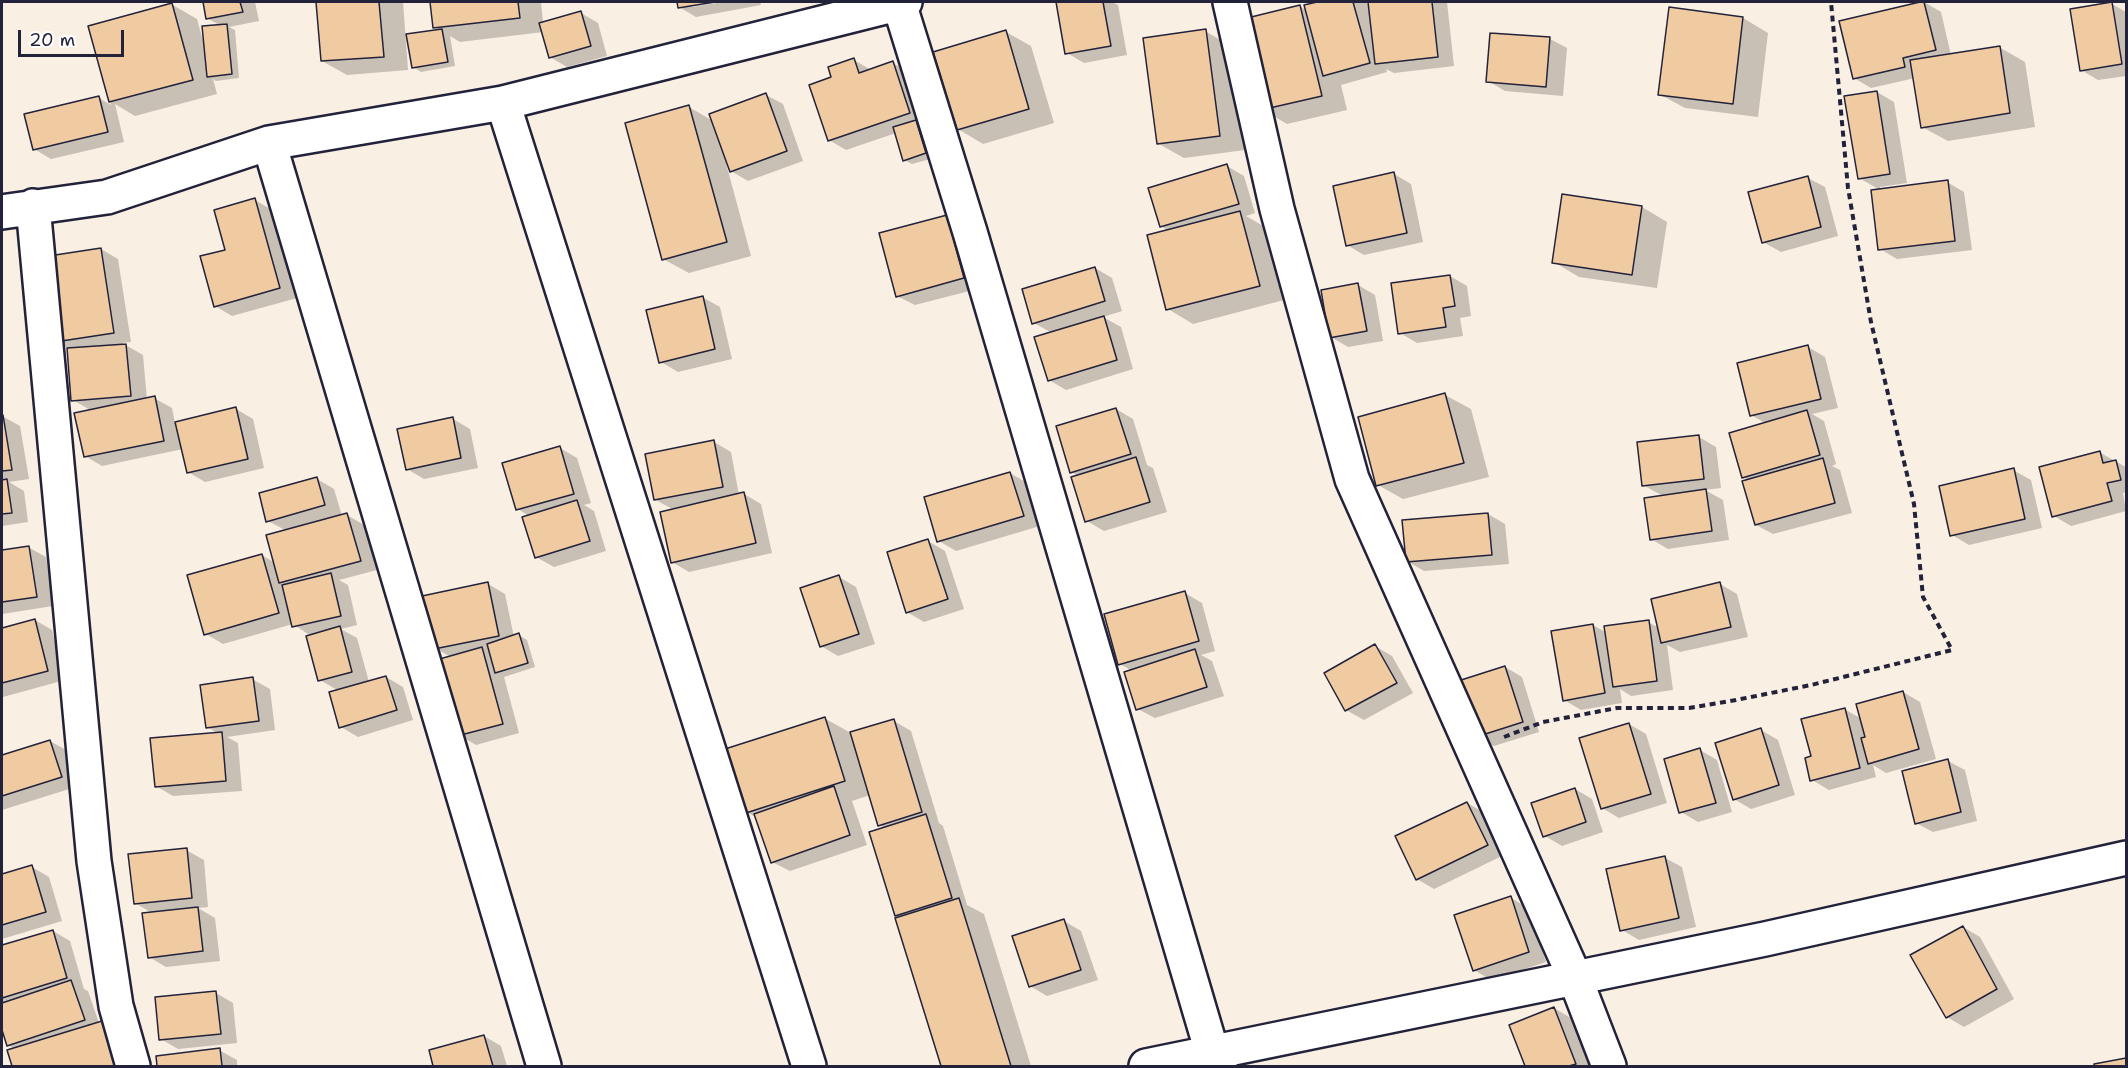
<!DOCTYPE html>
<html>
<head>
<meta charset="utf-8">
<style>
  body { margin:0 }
  #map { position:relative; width:2128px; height:1068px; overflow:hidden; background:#faefe3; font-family:"Shantell Sans",sans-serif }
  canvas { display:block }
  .frame { position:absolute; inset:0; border:3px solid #22223b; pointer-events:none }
  .scale { position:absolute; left:18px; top:30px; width:106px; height:27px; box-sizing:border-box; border:3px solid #22223b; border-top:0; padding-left:8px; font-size:18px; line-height:21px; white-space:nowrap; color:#22223b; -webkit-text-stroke:4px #fff; paint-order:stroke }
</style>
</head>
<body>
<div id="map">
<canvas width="2128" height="1068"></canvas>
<div class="frame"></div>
<div class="scale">20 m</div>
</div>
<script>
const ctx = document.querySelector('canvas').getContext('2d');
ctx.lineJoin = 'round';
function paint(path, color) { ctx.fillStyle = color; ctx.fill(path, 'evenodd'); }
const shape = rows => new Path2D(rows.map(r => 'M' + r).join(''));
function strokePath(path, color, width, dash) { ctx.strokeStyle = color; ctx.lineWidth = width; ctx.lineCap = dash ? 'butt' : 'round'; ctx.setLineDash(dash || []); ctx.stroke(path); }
paint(shape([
  [204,2,255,2,259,21,229,27,235,30,239,78,216,81,213,79,217,94,135,116,115,104,124,142,51,159,34,149,99,98,111,105,90,27,171,4,197,19,203,41,204,41,221,26,207,18],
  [317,2,403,2,408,70,347,75,322,61],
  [432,2,541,2,543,23,581,13,598,23,607,56,567,67,550,57,543,32,460,42,450,36,455,66,421,72,413,67,440,31,435,27],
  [678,2,706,2,692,4,692,7,723,2,760,2,761,5,696,17,679,7],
  [1064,2,1112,2,1118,5,1127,55,1084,63,1067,53,1058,3],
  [1322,2,1364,2,1370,5,1370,2,1447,2,1454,66,1394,73,1386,69,1387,72,1341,85,1347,110,1287,124,1262,109,1300,6,1307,11,1306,6],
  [1924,2,1941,12,1951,55,1999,47,2025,62,2035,127,1948,141,1922,127,1915,78,1871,88,1854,78],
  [2112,4,2126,12,2126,76,2098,80,2081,70],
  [1743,18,1768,33,1758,117,1685,108,1659,94],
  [1205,31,1231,46,1245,150,1184,158,1159,144],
  [1006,32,1031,46,1054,123,983,144,958,129],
  [1550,39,1567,48,1563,96,1505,91,1488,81],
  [854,60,871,70,893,63,910,73,934,158,912,164,904,160,896,133,846,150,829,140,833,78],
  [1877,92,1894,102,1907,183,1880,187,1880,190,1859,178],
  [766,95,783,104,803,161,748,181,731,171,728,163,726,163,751,256,689,273,663,259,689,107,713,121],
  [1227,166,1244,176,1255,213,1246,216,1265,227,1284,300,1193,324,1168,309,1169,231,1161,226],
  [1394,174,1411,184,1423,242,1364,255,1347,245],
  [1808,178,1825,187,1838,236,1781,252,1763,242],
  [1947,182,1964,192,1972,250,1897,259,1880,249],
  [255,200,272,210,297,298,232,316,215,306,227,251],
  [1642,207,1667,222,1657,288,1579,277,1554,262],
  [947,216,964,226,981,288,915,305,897,296],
  [101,249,118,259,131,342,122,343,143,355,147,400,154,398,172,408,175,423,236,409,253,419,264,468,205,482,188,472,183,449,102,466,85,456,92,411,73,400,68,348,57,341],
  [1095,268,1112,278,1122,311,1103,317,1121,327,1133,369,1066,390,1049,380,1052,333,1034,323],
  [1450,276,1467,286,1471,316,1460,318,1463,336,1417,343,1400,333],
  [1358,285,1375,295,1383,341,1348,347,1331,337],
  [702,297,720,307,732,359,678,372,661,362],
  [1808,347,1825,357,1838,408,1812,414,1824,421,1836,464,1832,466,1840,470,1852,513,1773,534,1756,525,1749,480,1743,477,1765,423,1751,415],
  [1445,395,1471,409,1489,477,1403,499,1378,485],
  [1116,409,1133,419,1147,465,1153,468,1167,512,1104,531,1087,521,1079,476,1071,472],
  [2,416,20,426,29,479,9,482,24,491,28,522,2,526],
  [453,419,470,429,478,468,424,479,407,469],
  [1699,437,1716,447,1721,488,1705,490,1723,500,1729,540,1668,549,1651,539,1663,496,1643,485],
  [714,442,731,452,739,495,744,494,761,504,772,553,689,572,672,562,674,510,656,500],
  [560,448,577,458,591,503,584,505,594,511,606,551,554,567,536,557,529,516,518,509],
  [2099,452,2126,467,2126,492,2123,493,2126,511,2071,526,2054,516],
  [2013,470,2031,480,2042,528,1969,545,1952,535],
  [1010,473,1027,483,1040,526,956,551,939,541],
  [317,479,334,489,342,516,347,515,364,525,377,570,339,580,348,585,357,625,341,629,357,638,369,682,386,677,403,687,413,720,358,737,341,727,339,691,320,680,311,636,293,624,223,644,206,634,262,555,275,563,287,531,268,521],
  [1488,514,1505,524,1509,564,1424,571,1407,561],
  [928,541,945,551,964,609,924,622,907,612],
  [28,547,46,557,53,606,2,614,2,552],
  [839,577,856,587,875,644,838,656,821,646],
  [488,584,505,594,514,637,519,635,527,640,535,667,504,677,519,733,476,745,459,735,451,657,435,648],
  [1720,584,1737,594,1748,637,1680,652,1667,645,1673,690,1631,696,1620,689,1622,703,1581,710,1564,700,1593,625,1607,633,1648,622,1659,628],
  [1185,593,1202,603,1215,651,1201,655,1212,661,1224,696,1155,718,1138,709,1132,671,1120,664],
  [35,620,52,630,65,680,3,697,2,629],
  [1375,646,1392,656,1413,693,1364,720,1346,710],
  [1505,667,1522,677,1539,732,1494,746,1477,736],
  [252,679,270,689,275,730,227,737,238,743,242,791,173,796,156,786,219,734,207,727],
  [1903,692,1920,702,1936,759,1886,773,1873,765,1876,777,1829,790,1812,780,1813,757,1844,709,1862,719],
  [824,718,851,733,894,721,911,731,939,823,943,826,967,905,984,914,1031,1066,942,1066,897,919,901,918,896,915,885,828,879,825,870,795,852,801,867,845,790,871,772,862,757,818,747,812],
  [1629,724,1646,734,1667,803,1619,818,1602,808],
  [1761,730,1778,740,1795,795,1751,809,1734,799],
  [50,741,68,751,79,786,2,810,2,756],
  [1700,750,1717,760,1732,812,1698,822,1681,812],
  [1948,761,1965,770,1977,821,1933,832,1916,823],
  [1575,789,1592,799,1603,832,1562,846,1545,836],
  [1467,803,1485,813,1504,855,1434,889,1417,879],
  [186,850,204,860,208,907,198,908,215,918,220,961,166,967,149,957,152,913,135,903],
  [1665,858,1682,867,1696,927,1639,940,1622,930],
  [32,867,49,877,62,921,2,939,2,876],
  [1511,898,1528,908,1546,962,1491,980,1474,970],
  [1064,921,1081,931,1098,980,1047,996,1030,986],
  [1963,927,1980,937,2014,999,1964,1027,1947,1017],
  [53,931,70,941,84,989,88,991,99,1023,101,1023,119,1033,129,1066,14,1066,9,1051,15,1049,8,1045,2,1025,2,946],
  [216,993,233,1003,237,1043,178,1049,161,1039],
  [1554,1008,1571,1018,1590,1066,1527,1066,1511,1026],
  [484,1036,501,1046,507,1066,435,1066,430,1051],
  [219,1050,237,1060,237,1066,159,1066,158,1057],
  [2126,1060,2126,1066,2096,1066,2096,1065]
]), '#0003');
const building = shape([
  [203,2,240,2,243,12,206,19,203,2],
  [316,2,379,2,384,57,321,61,316,2],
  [430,2,518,2,520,18,433,28,430,2],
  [677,2,715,2,678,8,677,2],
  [1056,2,1103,2,1111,46,1065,54,1056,2],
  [1317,2,1353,2,1370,63,1323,76,1304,5,1317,2],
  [1368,2,1432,2,1438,57,1375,64,1368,2],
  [1920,2,1924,2,1936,50,1903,58,1905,67,1853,79,1839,21,1920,2],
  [2112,2,2122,64,2080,71,2070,9,2112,2],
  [172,3,193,80,109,102,88,26,172,3],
  [1300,5,1322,96,1261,110,1239,20,1300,5],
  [1669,7,1743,17,1733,104,1658,95,1669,7],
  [581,11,591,46,549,58,539,23,581,11],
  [227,24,232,74,207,77,202,26,227,24],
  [442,29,448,62,412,68,406,34,442,29],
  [1206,29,1220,136,1157,144,1143,38,1206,29],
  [1006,30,1029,109,957,130,933,52,1006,30],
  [1490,33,1550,37,1546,87,1486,82,1490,33],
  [2000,46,2010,113,1921,128,1910,60,2000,46],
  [854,58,859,73,893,61,910,113,828,141,809,85,831,77,828,67,854,58],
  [1877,91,1890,174,1858,179,1844,96,1877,91],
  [766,93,787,151,730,172,709,114,766,93],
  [99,96,108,132,33,150,24,114,99,96],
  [689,105,727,242,662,260,625,123,689,105],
  [916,120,926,153,903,161,893,127,916,120],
  [1227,164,1239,204,1160,227,1148,188,1227,164],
  [1394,172,1407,233,1346,246,1333,186,1394,172],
  [1808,176,1821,227,1762,243,1748,192,1808,176],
  [1948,180,1955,241,1878,250,1871,190,1948,180],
  [1562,194,1642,206,1632,275,1552,263,1562,194],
  [255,198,280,288,214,307,200,256,225,250,214,210,255,198],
  [1240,211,1260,286,1166,310,1147,235,1240,211],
  [947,215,964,278,896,297,879,233,947,215],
  [101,248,114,333,55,342,42,257,101,248],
  [1095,267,1105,301,1032,324,1022,289,1095,267],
  [1450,275,1455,306,1443,308,1446,327,1398,334,1391,283,1450,275],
  [1358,283,1367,331,1329,338,1321,290,1358,283],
  [703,296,715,349,659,363,646,310,703,296],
  [1104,316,1117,360,1048,381,1034,337,1104,316],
  [126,344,131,396,71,401,67,348,126,344],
  [1808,345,1821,399,1750,416,1737,363,1808,345],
  [1445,393,1464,463,1376,486,1358,417,1445,393],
  [155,396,164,441,84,457,74,413,155,396],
  [236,407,248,459,187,473,175,422,236,407],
  [1116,408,1131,454,1070,473,1056,426,1116,408],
  [1807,410,1820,455,1742,478,1729,433,1807,410],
  [2,415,3,415,12,470,2,471,2,415],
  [453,417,461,458,406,470,397,429,453,417],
  [1699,435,1704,479,1642,486,1637,442,1699,435],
  [714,440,723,487,654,500,645,454,714,440],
  [560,446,574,494,516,510,502,463,560,446],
  [2100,451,2103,463,2116,460,2121,480,2107,483,2112,501,2052,517,2039,467,2100,451],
  [1136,457,1150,502,1085,522,1071,477,1136,457],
  [1823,458,1835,503,1755,525,1742,481,1823,458],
  [2014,468,2025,519,1950,536,1939,486,2014,468],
  [1010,472,1024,516,937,542,924,497,1010,472],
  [317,477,325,505,266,522,259,493,317,477],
  [7,479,12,513,2,514,2,480,7,479],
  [1706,489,1712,531,1650,540,1644,498,1706,489],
  [744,492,756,543,671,563,660,512,744,492],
  [577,500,590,541,535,558,522,517,577,500],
  [347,513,361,561,279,583,266,535,347,513],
  [1488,513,1492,555,1406,562,1402,520,1488,513],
  [928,539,948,599,906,613,887,552,928,539],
  [29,546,37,597,2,602,2,550,29,546],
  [262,554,279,613,204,635,187,575,262,554],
  [331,573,341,616,292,627,282,585,331,573],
  [839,575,859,634,820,647,800,588,839,575],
  [488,582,499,636,434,649,422,596,488,582],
  [1720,582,1731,627,1661,643,1651,599,1720,582],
  [1185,591,1199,641,1118,665,1104,614,1185,591],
  [35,619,48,671,2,683,2,628,35,619],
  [1649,620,1657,681,1613,687,1604,626,1649,620],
  [1593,624,1605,693,1563,701,1551,631,1593,624],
  [340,626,352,672,318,681,306,636,340,626],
  [519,633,528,663,495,673,487,644,519,633],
  [1375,644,1397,683,1345,711,1324,673,1375,644],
  [482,647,503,724,457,736,436,660,482,647],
  [1195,649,1207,687,1136,710,1124,672,1195,649],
  [1505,666,1523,722,1476,737,1458,681,1505,666],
  [386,676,397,710,339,728,329,692,386,676],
  [253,677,259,721,206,728,200,685,253,677],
  [1903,691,1919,749,1868,764,1861,738,1865,737,1856,704,1903,691],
  [1845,708,1860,768,1810,781,1805,758,1811,756,1801,719,1845,708],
  [825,717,845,781,746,813,725,749,825,717],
  [894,719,922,812,878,826,850,732,894,719],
  [1629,723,1651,794,1601,809,1579,738,1629,723],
  [1761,728,1779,785,1733,800,1715,743,1761,728],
  [222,732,226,781,155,787,150,738,222,732],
  [50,740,62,777,2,796,2,755,50,740],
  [1700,748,1716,803,1679,813,1664,759,1700,748],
  [1948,759,1961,812,1915,824,1902,771,1948,759],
  [834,786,850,835,771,863,754,814,834,786],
  [1575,788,1586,822,1543,837,1531,803,1575,788],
  [1467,802,1488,845,1416,880,1395,836,1467,802],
  [926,814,952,898,895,916,869,832,926,814],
  [187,848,192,898,134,904,128,854,187,848],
  [1665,856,1679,918,1620,931,1606,869,1665,856],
  [32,865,46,912,2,925,2,874,32,865],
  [1511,896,1529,952,1473,971,1454,915,1511,896],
  [959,898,1011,1066,941,1066,895,918,959,898],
  [198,907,203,951,148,958,142,913,198,907],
  [1064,919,1081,970,1029,987,1012,936,1064,919],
  [1963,926,1997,989,1946,1018,1910,955,1963,926],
  [53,930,67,978,2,998,2,945,53,930],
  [71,980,85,1020,7,1046,2,1030,2,1003,71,980],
  [216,991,221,1034,159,1040,155,997,216,991],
  [1554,1007,1576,1064,1569,1066,1525,1066,1509,1025,1554,1007],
  [102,1021,115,1066,12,1066,7,1050,102,1021],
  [484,1035,493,1066,433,1066,429,1050,484,1035],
  [220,1048,222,1066,157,1066,156,1056,220,1048],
  [2126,1058,2126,1066,2094,1066,2094,1064,2126,1058]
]);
paint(building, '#f0cba1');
strokePath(building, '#22223b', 1.5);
const minor = shape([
  [1230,2,1277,209,1352,479,1575,978,1609,1066],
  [899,3,970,232,1212,1052,1220,1066],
  [503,103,809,1066],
  [269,143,544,1066],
  [33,206,94,861,116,1006,133,1066],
  [2,212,107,197,269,143,503,103,905,2],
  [1146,1066,1765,939,2126,858]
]);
strokePath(minor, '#22223b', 38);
strokePath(shape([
  [1504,737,1543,722,1617,708,1689,708,1736,700,1811,685,1952,650,1923,597,1914,504,1871,322,1848,188,1831,2]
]), '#22223b', 4, [6, 4.5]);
strokePath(minor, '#fff', 33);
</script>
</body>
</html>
